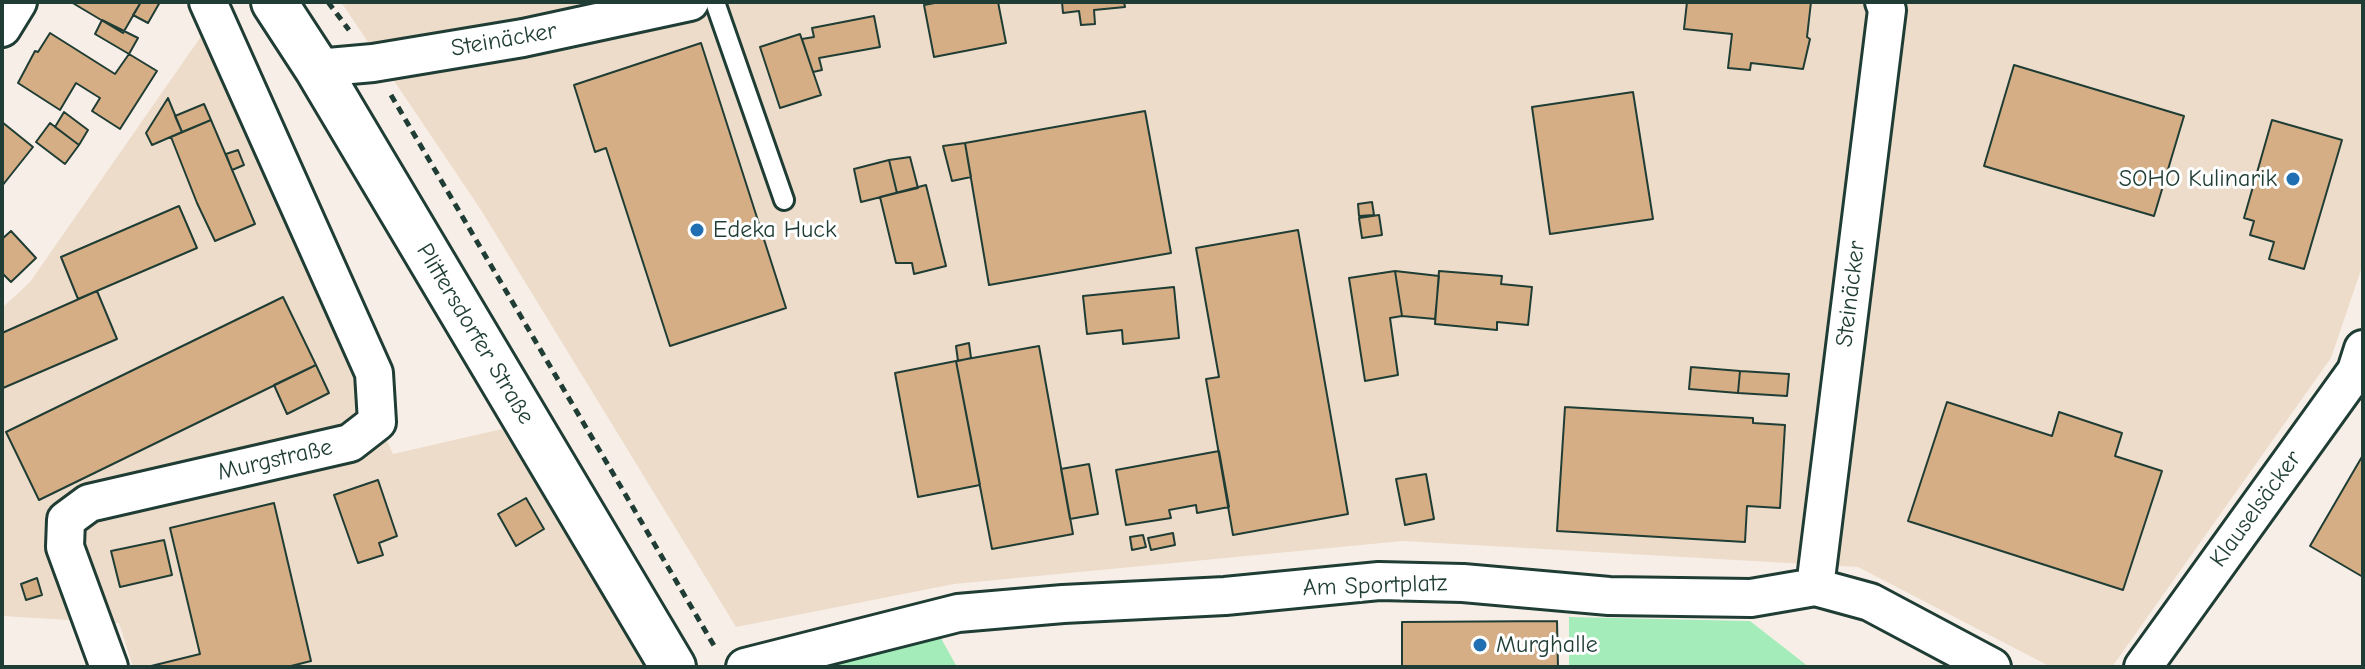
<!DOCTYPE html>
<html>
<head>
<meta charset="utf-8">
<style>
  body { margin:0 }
  #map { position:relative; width:2365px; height:669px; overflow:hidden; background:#f7efe7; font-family:"Comic Neue",sans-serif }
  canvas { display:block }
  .frame { position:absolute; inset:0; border:4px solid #1f3d34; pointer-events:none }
</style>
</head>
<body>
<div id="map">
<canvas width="2365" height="669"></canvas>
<div class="frame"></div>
</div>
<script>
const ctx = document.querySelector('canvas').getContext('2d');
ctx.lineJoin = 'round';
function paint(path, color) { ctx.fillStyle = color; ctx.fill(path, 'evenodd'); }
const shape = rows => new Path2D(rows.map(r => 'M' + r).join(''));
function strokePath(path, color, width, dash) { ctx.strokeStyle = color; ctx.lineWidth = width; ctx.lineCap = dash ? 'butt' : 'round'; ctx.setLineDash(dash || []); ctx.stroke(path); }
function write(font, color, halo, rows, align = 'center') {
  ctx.font = font + ' "Comic Neue",sans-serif'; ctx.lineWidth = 6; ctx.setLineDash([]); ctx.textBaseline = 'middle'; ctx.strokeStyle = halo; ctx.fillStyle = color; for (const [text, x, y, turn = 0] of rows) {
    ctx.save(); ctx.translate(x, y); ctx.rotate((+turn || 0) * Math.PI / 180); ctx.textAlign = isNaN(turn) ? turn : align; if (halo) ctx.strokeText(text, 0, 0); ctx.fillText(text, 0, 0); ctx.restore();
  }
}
paint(shape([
  [341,2,2363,2,2363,264,2331,358,2112,667,2051,667,1858,567,1403,541,954,584,736,627,481,210],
  [202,35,393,454,502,429,648,667,133,667,119,623,2,616,2,308,30,282]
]), '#eddcca');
paint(shape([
  [1569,617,1750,621,1809,667,1569,667],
  [937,631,957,667,819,667,820,660]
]), '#a4edbb');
const building = shape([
  [71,2,141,2,123,33,71,2],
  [141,2,160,2,148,23,133,15,141,2],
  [940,2,998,2,1006,43,934,57,924,5,940,2],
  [1062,2,1124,2,1125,7,1094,10,1095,24,1081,25,1079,11,1063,13,1062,2],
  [1687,2,1811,2,1807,37,1810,39,1803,69,1751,63,1750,70,1728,68,1732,34,1684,29,1687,2],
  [874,16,880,47,819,58,822,70,813,72,802,39,814,37,812,28,874,16],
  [102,20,138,38,129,54,95,34,102,20],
  [50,33,115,74,129,54,157,71,120,129,92,111,100,98,76,83,60,110,18,83,35,51,38,52,50,33],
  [800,34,821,95,780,108,760,47,800,34],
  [701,43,786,308,670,346,606,148,595,152,574,85,701,43],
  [2014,65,2184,116,2154,216,1984,166,2014,65],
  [1633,92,1653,219,1550,234,1532,107,1633,92],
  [168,98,182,132,152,145,146,133,168,98],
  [204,104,211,120,182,132,175,116,204,104],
  [1145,111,1171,253,989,285,965,143,1145,111],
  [64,112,88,130,79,145,55,127,64,112],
  [211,120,255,224,215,241,197,203,171,137,211,120],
  [2272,120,2342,140,2304,269,2269,259,2274,242,2250,235,2254,221,2244,218,2272,120],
  [2,122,33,147,2,186,2,122],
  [50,123,79,145,65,164,36,142,50,123],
  [965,143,971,177,952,181,943,146,965,143],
  [238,150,244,165,232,170,226,154,238,150],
  [910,157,918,188,897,193,889,160,910,157],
  [889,160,897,193,861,202,854,169,889,160],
  [926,185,946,266,914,274,912,263,896,263,880,197,926,185],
  [1372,202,1374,215,1359,216,1358,204,1372,202],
  [179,206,197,248,78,299,61,257,179,206],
  [1379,215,1382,235,1362,238,1359,218,1379,215],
  [1298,230,1348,514,1233,535,1206,379,1219,377,1196,248,1298,230],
  [11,231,36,258,11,282,2,273,2,239,11,231],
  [1395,271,1402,316,1390,318,1398,375,1365,381,1349,278,1395,271],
  [1395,271,1439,276,1435,319,1402,316,1395,271],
  [1439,271,1502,276,1501,284,1532,287,1528,325,1497,322,1497,330,1435,324,1439,271],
  [1174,287,1179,338,1123,344,1122,330,1087,334,1083,296,1174,287],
  [97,291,117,339,3,388,2,333,97,291],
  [283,297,316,365,39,500,6,432,283,297],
  [969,343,971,358,958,361,956,346,969,343],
  [1039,346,1073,534,992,549,956,361,1039,346],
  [956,361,980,485,918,497,895,373,956,361],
  [316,365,329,393,287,414,274,385,316,365],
  [1691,367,1740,371,1738,393,1689,389,1691,367],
  [1740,371,1789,374,1787,396,1738,393,1740,371],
  [1947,402,2052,436,2059,412,2122,433,2115,456,2162,471,2123,590,1908,521,1947,402],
  [1565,407,1753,418,1753,423,1785,425,1780,508,1747,506,1745,542,1557,531,1565,407],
  [1219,451,1229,507,1197,513,1196,505,1169,510,1171,518,1126,525,1116,470,1219,451],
  [2363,455,2363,577,2310,546,2363,455],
  [1089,464,1098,514,1070,519,1061,469,1089,464],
  [1426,474,1434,519,1405,525,1396,479,1426,474],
  [378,480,397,536,379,543,383,555,358,563,334,495,378,480],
  [526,498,544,529,516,546,498,514,526,498],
  [274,503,311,661,287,667,147,667,200,654,170,528,274,503],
  [1173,533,1175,545,1151,550,1148,538,1173,533],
  [1143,535,1146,547,1132,550,1130,537,1143,535],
  [164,540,172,575,120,587,111,551,164,540],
  [37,578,42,595,26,600,21,584,37,578],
  [1557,621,1558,667,1402,667,1402,622,1557,621]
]);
paint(building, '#d5ae86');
strokePath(building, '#1f3d34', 2);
const lane = shape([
  [715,2,784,200]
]);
const street = shape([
  [2,28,18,2],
  [317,68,373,63,523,38,690,2],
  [1815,587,1887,10,1884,2],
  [109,667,65,547,66,520,89,503,350,443,377,422,374,373,208,2],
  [745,667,958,613,1063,604,1225,596,1379,581,1463,583,1609,596,1751,598,1815,587,1870,602,1992,667],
  [2143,667,2356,371,2363,349]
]);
const secondary = shape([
  [274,2,317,68,673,667]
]);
strokePath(lane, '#1f3d34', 24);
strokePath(street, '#1f3d34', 42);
strokePath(secondary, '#1f3d34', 50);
strokePath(shape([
  [328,2,349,30],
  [391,95,716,649]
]), '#1f3d34', 5, [8, 6]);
strokePath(lane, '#fff', 18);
strokePath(street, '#fff', 36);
strokePath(secondary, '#fff', 44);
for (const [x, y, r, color] of [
  [2293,179,8,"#1f6fb2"],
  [697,230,8,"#1f6fb2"],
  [1480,645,8,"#1f6fb2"]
]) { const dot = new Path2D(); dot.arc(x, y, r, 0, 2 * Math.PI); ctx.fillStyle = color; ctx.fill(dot); strokePath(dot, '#fff', 3); }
write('24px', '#1f3d34', '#fff', [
  ["Steinäcker",504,40,-10],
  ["Steinäcker",1851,294,-83],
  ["Plittersdorfer Straße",475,334,59],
  ["Murgstraße",275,460,-13],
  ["Klauselsäcker",2256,509,-54],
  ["Am Sportplatz",1375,586,-2]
]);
write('24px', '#1f3d34', '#fff', [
  ["SOHO Kulinarik",2277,179,"right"],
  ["Edeka Huck",713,230],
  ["Murghalle",1496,645]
], 'left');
</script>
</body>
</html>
